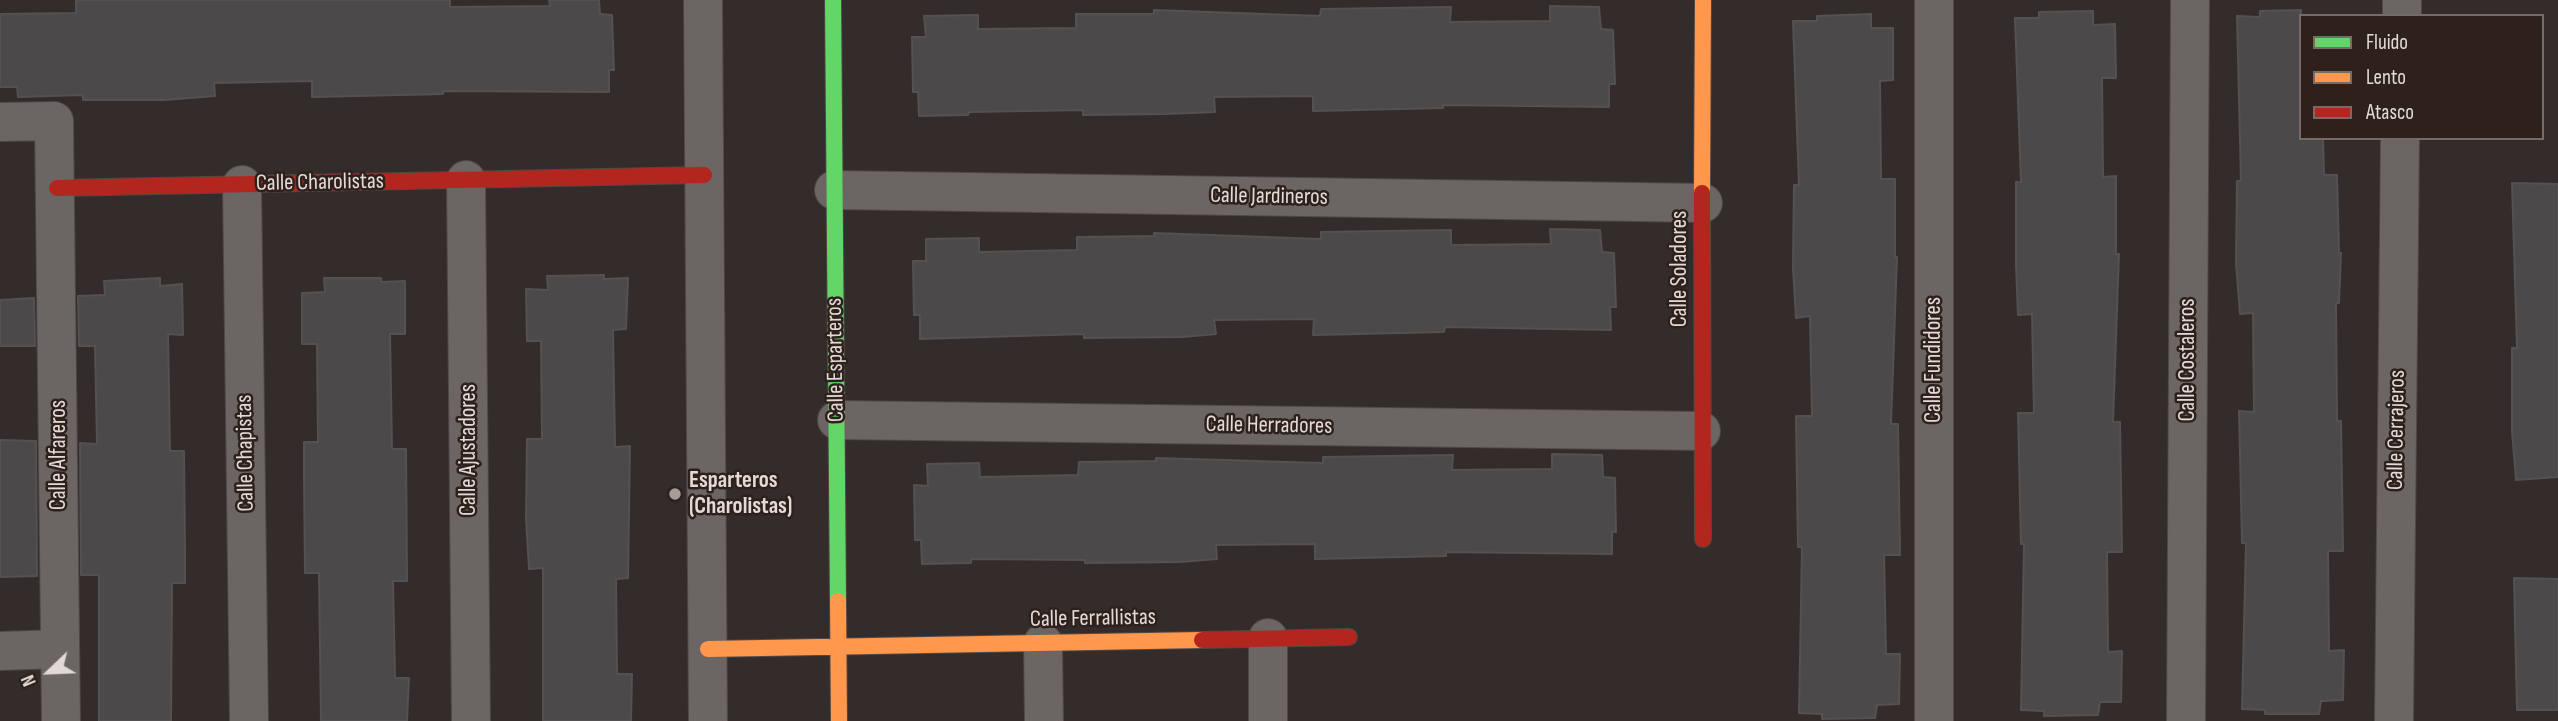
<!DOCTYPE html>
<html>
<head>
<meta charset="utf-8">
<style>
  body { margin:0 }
  #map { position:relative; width:2558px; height:721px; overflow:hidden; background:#342c2a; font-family:"Sofia Sans Condensed",sans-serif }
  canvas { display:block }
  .legend { position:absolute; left:2299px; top:14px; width:245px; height:126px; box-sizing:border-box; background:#2e211c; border:2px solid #766b67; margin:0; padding:9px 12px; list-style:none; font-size:21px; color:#e3dad7 }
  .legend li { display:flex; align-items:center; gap:14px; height:35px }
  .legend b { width:35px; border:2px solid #766b67 }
  .north { position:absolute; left:14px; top:637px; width:70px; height:70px; -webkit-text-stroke:5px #2e211c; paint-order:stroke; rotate:247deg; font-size:19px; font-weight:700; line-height:28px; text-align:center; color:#e3dad7 }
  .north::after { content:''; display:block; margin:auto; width:24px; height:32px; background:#e3dad7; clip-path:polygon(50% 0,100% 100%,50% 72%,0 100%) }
</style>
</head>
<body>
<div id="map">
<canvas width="2558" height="721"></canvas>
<ul class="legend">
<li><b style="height:9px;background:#63d668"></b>Fluido</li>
<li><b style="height:9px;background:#ff974d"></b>Lento</li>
<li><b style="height:9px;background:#b3261e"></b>Atasco</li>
</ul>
<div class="north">N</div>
</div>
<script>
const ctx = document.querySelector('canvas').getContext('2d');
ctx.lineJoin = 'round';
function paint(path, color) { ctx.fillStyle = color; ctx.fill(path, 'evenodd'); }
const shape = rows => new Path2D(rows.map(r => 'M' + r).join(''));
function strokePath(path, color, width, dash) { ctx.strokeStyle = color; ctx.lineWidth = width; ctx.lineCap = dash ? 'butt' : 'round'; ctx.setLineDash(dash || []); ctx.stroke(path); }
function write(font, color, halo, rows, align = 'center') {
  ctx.font = font + ' "Sofia Sans Condensed",sans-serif'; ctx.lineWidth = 5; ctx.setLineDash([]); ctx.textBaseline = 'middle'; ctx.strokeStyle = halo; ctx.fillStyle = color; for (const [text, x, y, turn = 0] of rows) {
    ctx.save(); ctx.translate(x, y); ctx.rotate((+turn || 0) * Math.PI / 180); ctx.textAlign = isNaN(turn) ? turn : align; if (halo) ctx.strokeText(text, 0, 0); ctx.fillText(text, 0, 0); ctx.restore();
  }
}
const building = shape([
  [76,0,450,0,450,7,550,6,549,0,599,0,600,14,612,15,614,70,609,70,609,92,443,91,443,94,312,97,312,81,214,83,215,96,164,100,83,100,83,95,18,97,17,87,0,87,0,14,76,13,76,0],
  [1550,6,1599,7,1601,29,1613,30,1615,84,1609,84,1609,107,1443,105,1443,108,1313,111,1313,96,1214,97,1215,112,1165,114,1083,115,1083,110,969,112,968,115,919,116,918,92,913,92,912,37,926,37,924,16,978,15,978,29,1076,28,1076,14,1154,14,1154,10,1320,16,1321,9,1451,7,1450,22,1550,21,1550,6],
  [2301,10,2301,138,2323,138,2324,175,2337,175,2339,253,2341,253,2339,303,2336,303,2337,421,2341,421,2343,551,2328,551,2329,651,2344,650,2343,700,2321,701,2319,714,2265,714,2265,710,2242,709,2246,543,2242,543,2239,411,2254,412,2253,313,2240,314,2236,264,2237,181,2241,181,2237,16,2260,17,2260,11,2301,10],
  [2093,11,2093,25,2115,24,2116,78,2102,78,2103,177,2116,176,2116,254,2119,254,2113,422,2120,422,2122,552,2107,552,2108,652,2122,651,2121,702,2100,702,2098,715,2044,716,2044,711,2021,710,2024,544,2021,544,2018,413,2034,413,2032,314,2018,315,2016,265,2016,182,2021,182,2015,18,2039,18,2039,12,2093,11],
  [1871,14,1871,28,1893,28,1893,80,1880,81,1881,179,1895,179,1895,257,1897,257,1891,424,1898,424,1900,555,1884,555,1886,654,1900,654,1899,704,1877,705,1875,718,1822,719,1822,714,1799,713,1802,547,1798,547,1796,416,1812,416,1810,316,1796,318,1793,268,1794,185,1799,185,1793,21,1817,21,1817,16,1871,14],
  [2512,183,2558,184,2558,477,2516,480,2512,431,2512,348,2517,348,2512,183],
  [1550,229,1600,230,1602,252,1614,253,1616,307,1610,307,1611,330,1445,327,1444,332,1313,335,1314,319,1214,320,1216,334,1182,337,1084,338,1084,334,920,339,920,315,914,315,913,261,926,261,926,239,979,238,979,252,1077,250,1077,237,1154,236,1154,233,1321,239,1321,232,1451,230,1451,245,1551,244,1550,229],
  [604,275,604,279,628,278,626,329,613,330,615,447,630,446,628,578,616,579,617,674,632,674,631,721,543,721,543,568,529,569,526,518,527,439,542,439,541,341,527,341,526,289,548,290,547,276,604,275],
  [160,278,160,286,182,284,183,335,168,334,170,451,184,451,185,553,185,583,172,583,171,721,99,721,99,575,81,575,80,443,97,444,95,346,79,346,78,296,105,295,104,281,160,278],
  [324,278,381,278,381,282,405,281,405,334,390,334,392,449,406,449,407,581,393,581,395,678,409,678,407,721,321,721,319,573,305,573,304,481,304,442,318,442,317,344,302,344,302,293,325,292,324,278],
  [34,298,35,346,0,346,0,300,34,298],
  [0,440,36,441,37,576,0,577,0,440],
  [1552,454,1602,455,1603,477,1615,478,1616,532,1612,532,1612,554,1446,552,1446,556,1315,559,1315,544,1216,545,1217,559,1180,562,1085,563,1085,560,971,559,971,563,922,564,921,540,915,540,914,485,928,486,927,464,979,463,980,477,1078,475,1079,462,1156,461,1156,458,1323,463,1323,457,1453,455,1452,470,1552,469,1552,454],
  [2514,578,2558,579,2558,710,2517,710,2514,578]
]);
paint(building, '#4c494a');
strokePath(building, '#535152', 2);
const street = shape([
  [703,0,708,721],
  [1934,0,1934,721],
  [2402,16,2402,0],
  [0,122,54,121,61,721],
  [466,180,471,721],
  [242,185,249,721],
  [834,190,1703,203],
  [837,420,1701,431],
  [1268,638,1268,721],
  [1043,643,1044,721],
  [0,651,60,649],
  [2186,721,2190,0],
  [2394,721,2400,138]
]);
const fast = shape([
  [833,0,838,601]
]);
const slow = shape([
  [1702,193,1703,0],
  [838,601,839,721],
  [708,649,1202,640]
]);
const jam = shape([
  [57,188,704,175],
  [1702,193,1703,539],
  [1202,640,1349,637]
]);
strokePath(street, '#4f4847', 40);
strokePath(fast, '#4f4847', 18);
strokePath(slow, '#4f4847', 18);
strokePath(jam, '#4f4847', 18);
strokePath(street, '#6b6563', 38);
strokePath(fast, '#63d668', 16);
strokePath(slow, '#ff974d', 16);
strokePath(jam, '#b3261e', 16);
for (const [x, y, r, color] of [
  [675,494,7,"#a69d9a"]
]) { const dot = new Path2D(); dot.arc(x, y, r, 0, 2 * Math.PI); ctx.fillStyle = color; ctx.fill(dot); strokePath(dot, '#2e211c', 2.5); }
write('23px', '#e3dad7', '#2e211c', [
  ["Calle Charolistas",320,183,-1],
  ["Calle Jardineros",1269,197,1],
  ["Calle Soladores",1680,269,-90],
  ["Calle Esparteros",836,360,-91],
  ["Calle Fundidores",1934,360,-90],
  ["Calle Costaleros",2188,360,-90],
  ["Calle Herradores",1269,426,1],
  ["Calle Cerrajeros",2397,430,-89],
  ["Calle Ajustadores",469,450,-90],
  ["Calle Chapistas",246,453,-91],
  ["Calle Alfareros",59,455,-90],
  ["Calle Ferrallistas",1093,619,-1]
]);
write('bold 23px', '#e3dad7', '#2e211c', [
  ["Esparteros",689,481],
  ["(Charolistas)",689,507]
], 'left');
</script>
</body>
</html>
